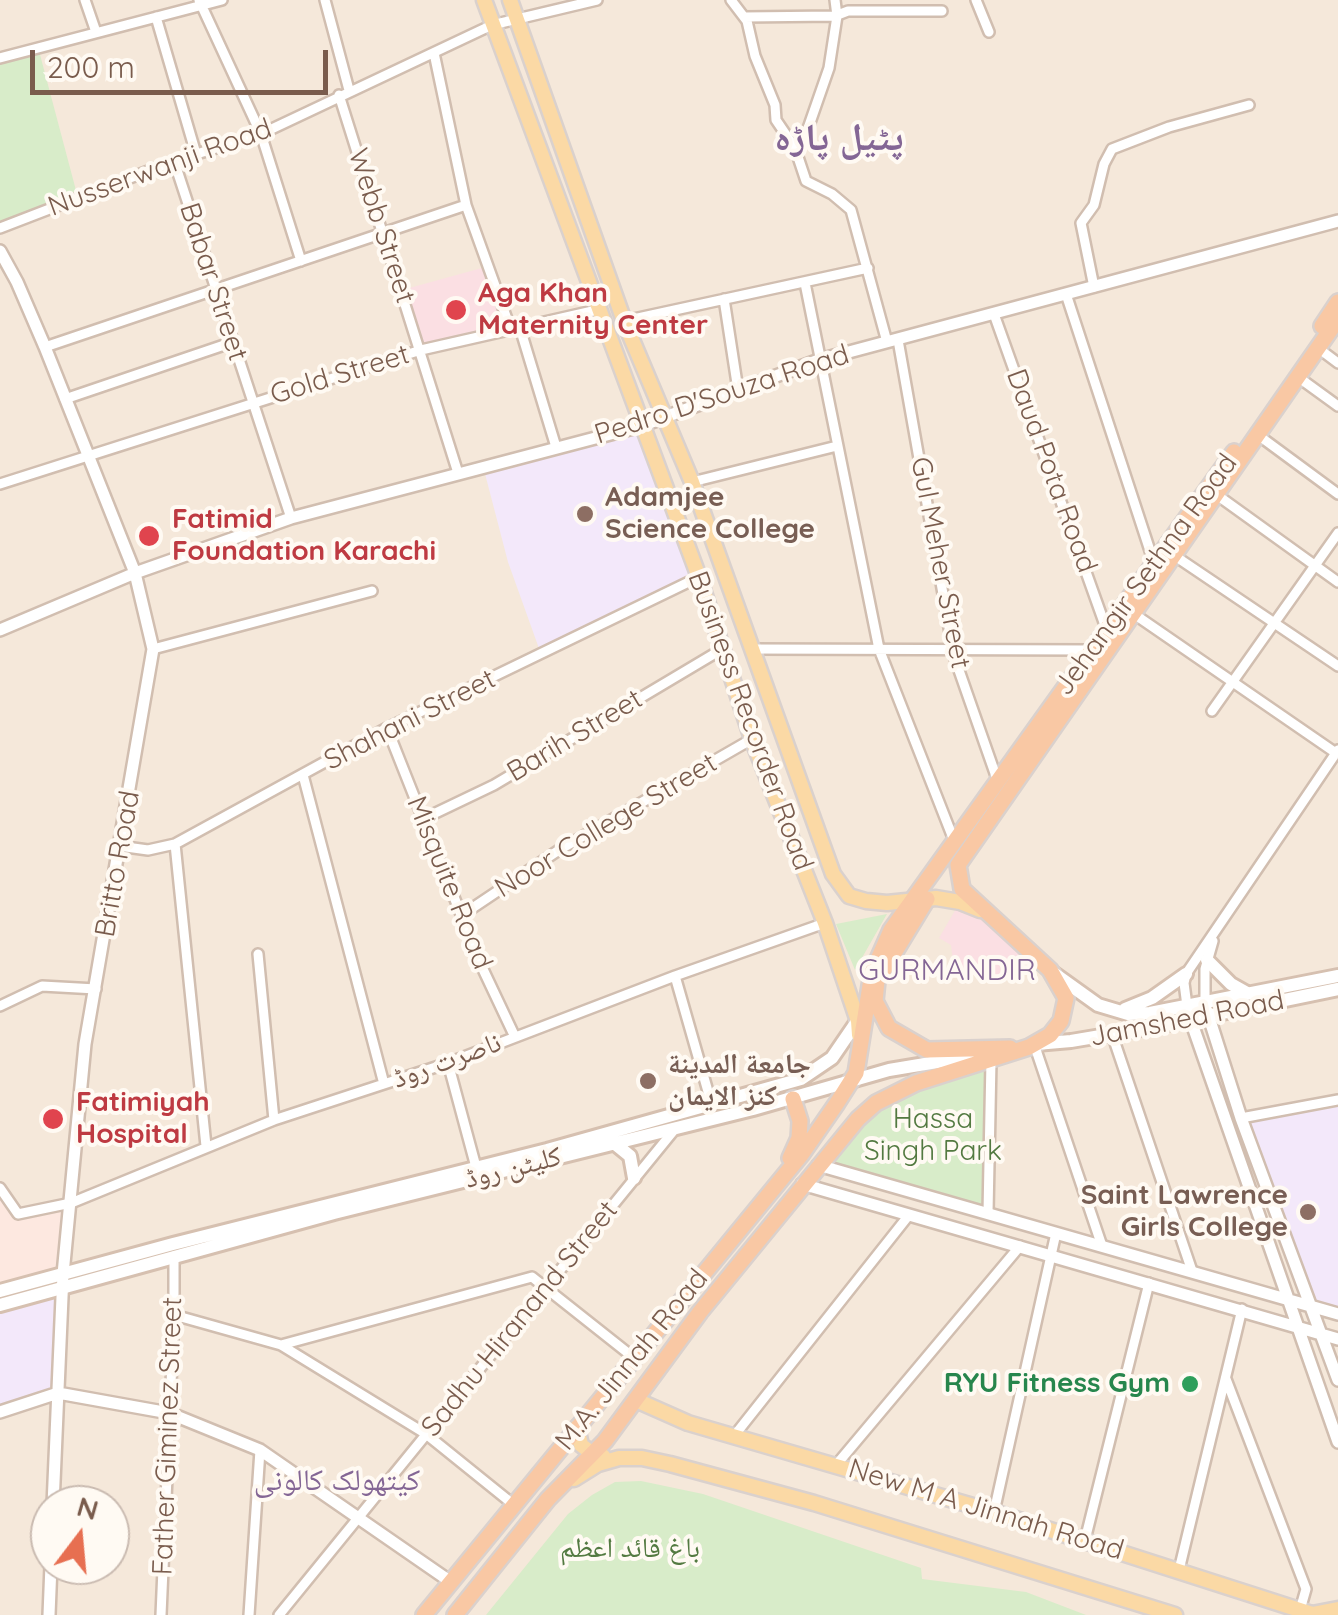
<!DOCTYPE html>
<html>
<head>
<meta charset="utf-8">
<style>
  body { margin:0 }
  #map { position:relative; width:1338px; height:1615px; overflow:hidden; background:#fdf6ec; font-family:Quicksand,sans-serif }
  canvas { display:block }
  .north { position:absolute; left:30px; top:1485px; width:100px; height:100px; box-sizing:border-box; background:#fffaf3; border:2px solid #cabbb1; border-radius:50%; rotate:16deg; font-size:28px; font-weight:700; line-height:40px; text-align:center; color:#7a5c4d }
  .north::after { content:''; display:block; margin:auto; width:35px; height:45px; background:#e76f51; clip-path:polygon(50% 0,100% 100%,50% 72%,0 100%) }
  .scale { position:absolute; left:30px; top:50px; width:298px; height:45px; box-sizing:border-box; border:5px solid #7a5c4d; border-top:0; padding-left:12px; font-size:30px; line-height:35px; white-space:nowrap; color:#7a5c4d; -webkit-text-stroke:8px #fffaf3; paint-order:stroke }
</style>
</head>
<body>
<div id="map">
<canvas width="1338" height="1615"></canvas>
<div class="north">N</div>
<div class="scale">200 m</div>
</div>
<script>
const ctx = document.querySelector('canvas').getContext('2d');
ctx.lineJoin = 'round';
function paint(path, color) { ctx.fillStyle = color; ctx.fill(path, 'evenodd'); }
const shape = rows => new Path2D(rows.map(r => 'M' + r).join(''));
function strokePath(path, color, width, dash) { ctx.strokeStyle = color; ctx.lineWidth = width; ctx.lineCap = dash ? 'butt' : 'round'; ctx.setLineDash(dash || []); ctx.stroke(path); }
function write(font, color, halo, rows, align = 'center') {
  ctx.font = font + ' Quicksand,"Noto Naskh Arabic",sans-serif'; ctx.lineWidth = 8; ctx.setLineDash([]); ctx.textBaseline = 'middle'; ctx.strokeStyle = halo; ctx.fillStyle = color; for (const [text, x, y, turn = 0] of rows) {
    ctx.save(); ctx.translate(x, y); ctx.rotate((+turn || 0) * Math.PI / 180); ctx.textAlign = isNaN(turn) ? turn : align; if (halo) ctx.strokeText(text, 0, 0); ctx.fillText(text, 0, 0); ctx.restore();
  }
}
paint(shape([
  [0,0,1338,0,1338,1615,0,1615],
  [50,1505,110,1505,110,1565,50,1565]
]), '#f5e8da');
paint(shape([
  [0,1187,18,1214,71,1204,61,1275,0,1294]
]), '#fde8e0');
paint(shape([
  [641,426,699,577,541,654,508,562,483,466],
  [1338,1100,1338,1314,1313,1306,1241,1118],
  [61,1275,58,1393,0,1412,0,1294]
]), '#f3e8fa');
paint(shape([
  [489,266,511,330,421,350,402,290],
  [960,902,970,905,1033,954,1016,977,989,980,982,974,955,977,951,945,939,938]
]), '#fbdfe3');
paint(shape([
  [38,47,78,198,0,228,0,58],
  [887,914,855,970,836,924],
  [991,1060,988,1210,818,1165,876,1103],
  [641,1481,703,1494,921,1568,922,1579,1026,1592,1086,1615,486,1615,568,1514,592,1495,615,1482]
]), '#d8ecc9');
const minor = shape([
  [85,0,96,32],
  [199,0,261,134,301,261],
  [325,0,349,90],
  [731,0,747,21,755,56,775,105,776,120,795,148,806,181,832,194,851,210,887,342],
  [976,0,989,32],
  [156,17,196,154],
  [744,17,835,16,848,11,942,11],
  [434,53,466,205],
  [0,58,222,0],
  [339,95,458,473],
  [793,145,805,137,829,68,837,16,835,0],
  [174,161,291,518],
  [0,228,174,161,261,134,492,25,597,0],
  [805,283,879,649,955,843],
  [1094,287,1081,223,1094,205,1104,164,1112,149,1169,127,1249,105],
  [1066,294,1154,563],
  [724,299,738,390],
  [994,314,1106,628],
  [624,321,868,268],
  [520,328,556,447],
  [898,340,954,656,997,779],
  [45,347,466,205,511,330],
  [1318,348,1338,363],
  [1298,377,1338,406],
  [65,399,233,342],
  [1258,435,1338,494],
  [692,482,837,446],
  [0,484,421,350,597,310],
  [1217,495,1338,582],
  [1175,556,1338,666],
  [1134,614,1336,753],
  [153,649,372,591],
  [752,649,1092,650],
  [1212,711,1338,533],
  [387,728,481,965,515,1037],
  [303,775,384,1084],
  [423,819,494,785,724,648],
  [175,844,206,1146],
  [119,846,148,850,175,844,387,728,699,577],
  [462,915,559,850,752,739],
  [258,954,274,1120],
  [675,976,711,1102],
  [1205,1002,1205,969,1213,941],
  [0,1006,42,986,96,989],
  [1187,1006,1184,983,1186,974,1338,750],
  [1112,1034,1192,1271],
  [1034,1044,1102,1246],
  [448,1063,476,1167],
  [1241,1118,1338,1100],
  [0,1188,18,1214,71,1203,274,1120,448,1063,675,976,825,923],
  [988,1213,991,1060],
  [174,1315,281,1345,426,1434,514,1505],
  [281,1345,532,1277,633,1357],
  [1226,1379,1306,1589,1300,1610],
  [734,1436,909,1215],
  [837,1464,1020,1246],
  [994,1512,1056,1233],
  [1085,1540,1149,1283],
  [1179,1570,1242,1309],
  [161,1615,174,1315,174,1256],
  [249,1615,260,1450],
  [279,1615,675,1129]
]);
const tertiary = shape([
  [0,251,17,282,45,347,135,573,153,649,85,1044,63,1274,53,1505],
  [0,630,135,573,291,518,641,426,819,360,1338,221],
  [1207,1011,1241,1118,1338,1380],
  [1189,1015,1338,1442],
  [818,1165,1338,1314],
  [802,1184,1338,1339],
  [0,1412,58,1393,169,1413,260,1450,451,1582],
  [49,1615,51,1565]
]);
const secondary = shape([
  [1207,960,1231,984,1247,993],
  [1052,972,1098,1005,1128,1014,1150,1013,1338,976],
  [1125,1009,1152,998,1186,974],
  [1036,1044,1071,1041,1154,1027,1338,989],
  [614,1143,630,1156,634,1178],
  [0,1291,173,1244,547,1150,801,1079,832,1058,858,1020],
  [0,1305,334,1213,753,1109,889,1070,985,1054]
]);
const primary = shape([
  [484,0,699,577,752,739,825,923,858,1021,859,1035],
  [510,0,624,321,692,482,833,874,849,896,866,901,887,903,936,898,960,902,980,910],
  [636,1400,688,1423,994,1512,1312,1614,1338,1609],
  [577,1427,581,1445,593,1454,603,1456],
  [574,1479,598,1464,619,1458,642,1458,670,1464,814,1503,1175,1615]
]);
const trunk = shape([
  [1322,326,1338,302],
  [927,899,877,981,875,1001,889,1028,927,1050,1010,1048],
  [790,1158,799,1138,800,1121,793,1099],
  [424,1615,801,1155,837,1103,856,1073,872,973,891,930,1234,452],
  [455,1615,548,1499,605,1441,700,1312,858,1119,876,1103,916,1083,1029,1047,1050,1035,1061,1021,1066,998,1050,970,962,889,958,865,1338,319]
]);
strokePath(minor, '#d1beb0', 14);
strokePath(tertiary, '#d1beb0', 16);
strokePath(secondary, '#d6c0b0', 18);
strokePath(primary, '#dad1cd', 19);
strokePath(trunk, '#dad1cd', 20);
strokePath(minor, '#fff', 9);
strokePath(tertiary, '#fff', 11);
strokePath(secondary, '#fff', 12);
strokePath(primary, '#fbd9a5', 14);
strokePath(trunk, '#f9c8a4', 15);
for (const [x, y, r, color] of [
  [456,310,12,"#e0444e"],
  [585,514,10,"#8d6e63"],
  [149,536,12,"#e0444e"],
  [648,1081,10,"#8d6e63"],
  [53,1119,12,"#e0444e"],
  [1308,1212,10,"#8d6e63"],
  [1190,1384,10,"#2e9e5b"]
]) { const dot = new Path2D(); dot.arc(x, y, r, 0, 2 * Math.PI); ctx.fillStyle = color; ctx.fill(dot); strokePath(dot, '#fffaf3', 4); }
write('28px', '#7a5c4d', '#fffaf3', [
  ["Nusserwanji Road",160,168,-20],
  ["Webb Street",381,226,72],
  ["Babar Street",213,282,72],
  ["Gold Street",340,375,-17],
  ["Pedro D'Souza Road",722,395,-18],
  ["Daud Pota Road",1051,471,70],
  ["Gul Meher Street",940,563,79],
  ["Jehangir Sethna Road",1146,575,-54],
  ["Shahani Street",410,720,-27],
  ["Business Recorder Road",750,721,70],
  ["Barih Street",575,736,-31],
  ["Noor College Street",606,826,-31],
  ["Britto Road",118,864,-80],
  ["Misquite Road",449,883,68],
  ["Jamshed Road",1187,1019,-11],
  ["ناصرت روڈ",447,1061,-20],
  ["کلیٹن روڈ",513,1168,-14],
  ["Sadhu Hiranand Street",520,1319,-51],
  ["M.A. Jinnah Road",632,1360,-51],
  ["Father Giminez Street",168,1436,-88],
  ["New M A Jinnah Road",986,1510,17]
]);
write('bold 28px', '#be3a42', '#fffaf3', [
  ["Aga Khan",478,294],
  ["Maternity Center",478,326],
  ["Fatimid",172,520],
  ["Foundation Karachi",172,552],
  ["Fatimiyah",76,1103],
  ["Hospital",76,1135]
], 'left');
write('bold 28px', '#785e54', '#fffaf3', [
  ["Adamjee",605,498],
  ["Science College",605,530],
  ["جامعة المدينة",668,1065],
  ["كنز الايمان",668,1097],
  ["Saint Lawrence",1288,1196,"right"],
  ["Girls College",1288,1228,"right"]
], 'left');
write('28px', '#537a41', '#fffaf3', [
  ["Hassa",933,1120],
  ["Singh Park",933,1152],
  ["باغ قائد اعظم",630,1549]
]);
write('bold 28px', '#27864d', '#fffaf3', [
  ["RYU Fitness Gym",1170,1384]
], 'right');
write('30px', '#846695', '#fffaf3', [
  ["GURMANDIR",947,971],
  ["کیتھولک کالونی",337,1481]
]);
write('bold 38px', '#846695', '#fffaf3', [
  ["پٹیل پاڑہ",839,139]
]);
</script>
</body>
</html>
